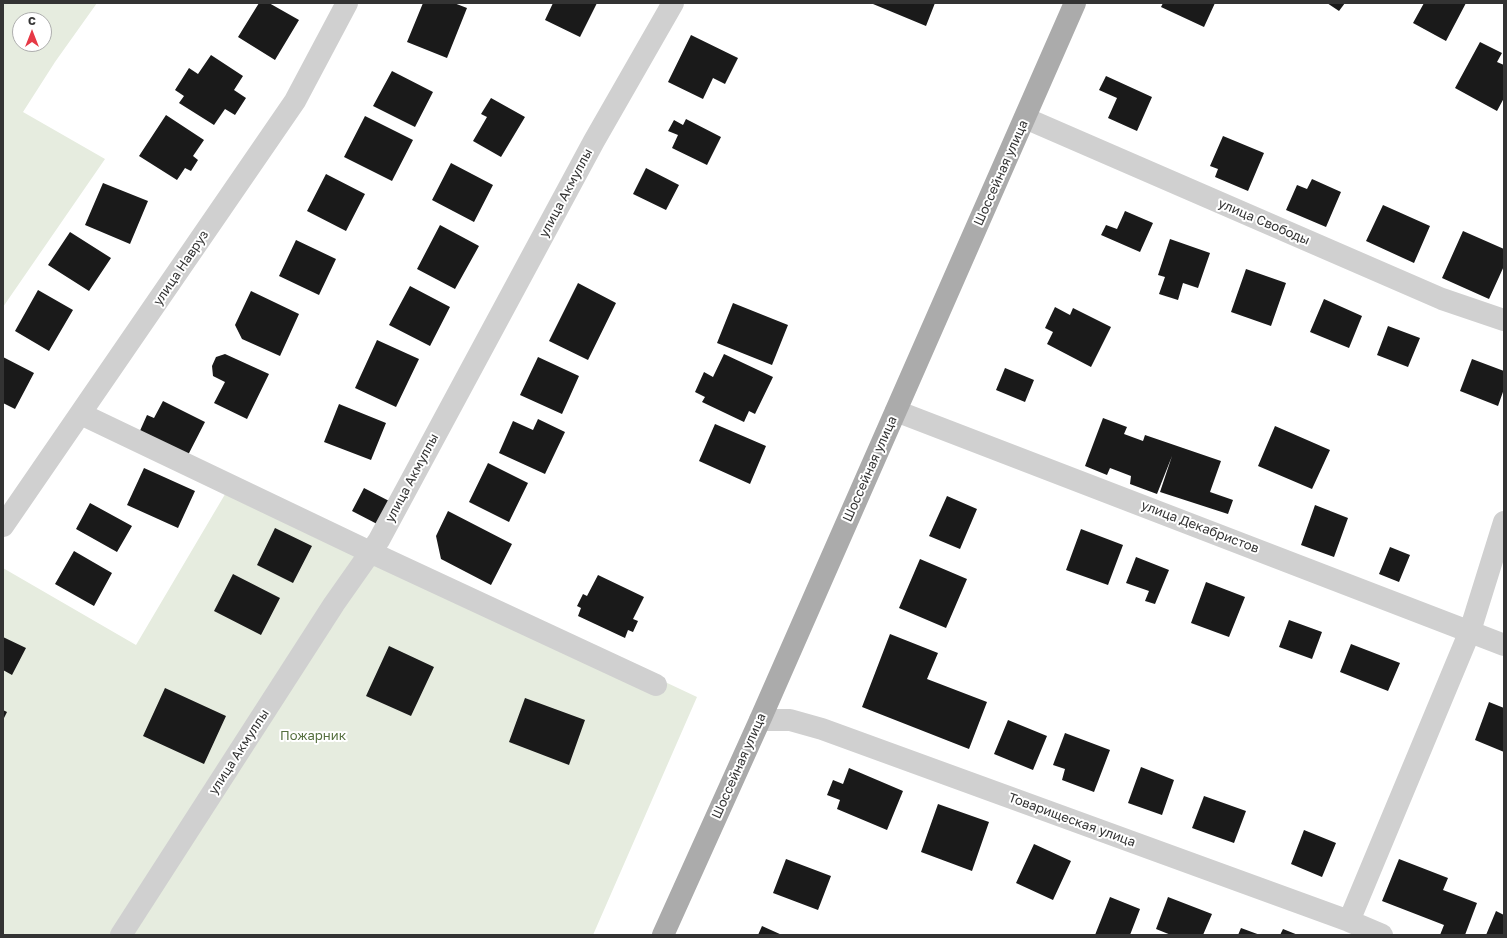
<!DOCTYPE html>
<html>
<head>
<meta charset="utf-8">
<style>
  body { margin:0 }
  #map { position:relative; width:1507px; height:938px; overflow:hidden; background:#fff; font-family:"Golos Text",sans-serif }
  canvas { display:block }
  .frame { position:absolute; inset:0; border:4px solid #333; pointer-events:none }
  .north { position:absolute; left:12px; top:12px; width:40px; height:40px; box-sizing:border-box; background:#fff; border:1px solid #adadad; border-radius:50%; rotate:0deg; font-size:11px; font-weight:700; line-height:16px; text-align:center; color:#333 }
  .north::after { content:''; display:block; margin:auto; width:14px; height:18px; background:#e63946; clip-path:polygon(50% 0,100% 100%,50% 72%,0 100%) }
</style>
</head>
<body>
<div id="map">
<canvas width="1507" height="938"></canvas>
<div class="frame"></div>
<div class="north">С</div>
</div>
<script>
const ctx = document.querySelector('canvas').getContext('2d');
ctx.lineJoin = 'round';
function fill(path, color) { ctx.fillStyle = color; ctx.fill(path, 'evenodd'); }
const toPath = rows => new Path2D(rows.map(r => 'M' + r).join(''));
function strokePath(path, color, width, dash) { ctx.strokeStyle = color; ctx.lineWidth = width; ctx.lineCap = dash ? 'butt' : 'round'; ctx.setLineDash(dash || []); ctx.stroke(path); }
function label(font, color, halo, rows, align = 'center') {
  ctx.font = font + ' "Golos Text",sans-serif'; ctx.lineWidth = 4; ctx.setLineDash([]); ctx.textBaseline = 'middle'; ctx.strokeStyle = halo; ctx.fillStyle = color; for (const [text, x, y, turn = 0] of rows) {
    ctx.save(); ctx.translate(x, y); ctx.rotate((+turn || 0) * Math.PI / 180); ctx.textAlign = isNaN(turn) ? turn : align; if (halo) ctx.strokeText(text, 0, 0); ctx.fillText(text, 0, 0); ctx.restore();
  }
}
const green = toPath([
  [3,3,97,3,55,62,23,112,105,159,3,307],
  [20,20,44,20,44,44,20,44],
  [234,479,697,697,593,935,3,935,3,568,136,645]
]);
const building = toPath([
  [259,3,269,3,299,20,275,60,238,37],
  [423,3,454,3,467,8,447,58,407,42],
  [553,3,597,3,580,37,545,20],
  [873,3,935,3,926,26,873,4],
  [1163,3,1215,3,1204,27,1161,7],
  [1327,3,1345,3,1339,11],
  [1424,3,1466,3,1446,41,1413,23],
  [691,35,738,58,725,84,713,78,703,99,668,82],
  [1480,42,1502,53,1497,62,1504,65,1504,98,1497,111,1455,88],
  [211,55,243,76,234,90,246,98,235,115,225,109,214,125,179,103,184,96,175,90,189,68,198,74],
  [392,71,433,92,415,127,373,106],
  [1106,76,1152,97,1137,131,1108,118,1117,98,1099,90],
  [491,98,525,117,501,157,473,141,487,117,481,114],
  [166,115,204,140,193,156,198,160,191,171,185,168,177,180,139,156],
  [365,116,413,140,392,181,344,157],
  [686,119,721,137,707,165,672,148,678,135,668,131,674,120,683,125],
  [1223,136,1264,153,1248,191,1215,177,1218,169,1210,166],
  [451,163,493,185,474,222,432,200],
  [646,168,679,185,666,210,633,194],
  [326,174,365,194,346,231,307,211],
  [1312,179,1341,192,1326,227,1286,210,1297,185,1307,189],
  [103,183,148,201,130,244,85,225],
  [1383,205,1430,226,1414,263,1366,241],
  [1125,211,1153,223,1140,252,1101,235,1106,225,1117,229],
  [440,225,479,246,455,289,417,269],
  [1463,231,1504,249,1504,266,1489,299,1442,278],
  [70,232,111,258,89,291,48,265],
  [1170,239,1210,253,1198,288,1183,283,1178,300,1159,294,1165,277,1158,275],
  [296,240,336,259,319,295,279,276],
  [1246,269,1286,283,1271,326,1231,312],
  [578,283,616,303,588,360,549,341],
  [410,286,450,307,430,346,389,325],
  [38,290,73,310,49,351,15,331],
  [251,291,299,314,280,356,242,339,235,325],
  [1324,299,1362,316,1349,348,1310,332],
  [733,303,788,325,772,365,717,343],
  [1055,307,1070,315,1073,308,1111,327,1091,367,1047,344,1053,332,1045,328],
  [1388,326,1420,338,1408,367,1377,355],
  [377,340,419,359,396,407,355,388],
  [225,354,269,374,247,419,214,403,225,382,213,376,212,366,216,357],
  [724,354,773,377,755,414,749,411,744,422,702,402,705,397,695,392,704,372,713,377],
  [3,357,34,373,15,409,3,403],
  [538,357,579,376,562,414,520,395],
  [1472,359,1504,371,1504,389,1498,406,1460,391],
  [1005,368,1034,380,1025,402,996,390],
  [163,401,205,422,187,457,139,433,147,415,154,418],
  [339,404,386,423,371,460,324,442],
  [1103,418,1127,427,1124,434,1143,441,1145,435,1221,461,1210,492,1233,500,1228,514,1160,492,1172,456,1157,494,1130,484,1131,476,1110,468,1107,475,1085,466],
  [538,419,565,432,545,474,499,453,513,421,533,430],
  [715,424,766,446,750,484,699,461],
  [1275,426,1330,450,1312,489,1258,466],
  [488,463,528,483,509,522,469,502],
  [144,468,195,491,178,528,127,505],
  [364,488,391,502,379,525,352,511],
  [947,496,977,509,960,549,929,536],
  [90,503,132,526,117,552,76,529],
  [1315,505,1348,518,1334,557,1301,545],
  [448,511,512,544,491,585,441,559,436,536],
  [275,528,312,546,293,583,257,565],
  [1081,529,1123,545,1108,585,1066,570],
  [1390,547,1410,555,1399,582,1379,574],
  [74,551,112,573,94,606,55,584],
  [1136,557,1169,570,1155,604,1145,601,1149,591,1126,583],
  [920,559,967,579,946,628,899,608],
  [233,574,280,598,261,635,214,611],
  [598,575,644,597,633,619,638,621,633,632,628,630,625,638,578,616,581,608,577,606,583,594,587,596],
  [1206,582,1245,597,1229,637,1191,623],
  [1289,620,1322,632,1312,659,1279,647],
  [890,634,938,653,927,679,987,702,969,749,862,707],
  [3,637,26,648,12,675,3,670],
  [1351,644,1400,663,1388,691,1340,672],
  [389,646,434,667,411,716,366,696],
  [165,688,226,716,204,764,143,736],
  [525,698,585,720,569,765,509,742],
  [1489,702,1504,708,1504,752,1475,740],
  [3,710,7,712,3,720],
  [1008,720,1047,736,1033,770,994,754],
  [1065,733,1110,750,1094,792,1062,780,1065,769,1053,765],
  [1141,767,1174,780,1162,815,1128,803],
  [849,768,903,791,887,830,837,809,840,800,827,795,833,780,843,784],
  [1204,796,1246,811,1234,843,1192,828],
  [938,804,989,822,972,871,921,852],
  [1304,830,1336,843,1322,877,1291,864],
  [1034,844,1071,861,1053,900,1016,883],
  [786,859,831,876,818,910,773,893],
  [1399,859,1448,878,1443,890,1477,903,1465,935,1440,935,1444,925,1382,901],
  [1110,897,1140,909,1130,935,1095,935],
  [1168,897,1212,914,1203,935,1171,935,1156,929],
  [1496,911,1504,915,1504,935,1486,935],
  [762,926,782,935,758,935],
  [1241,928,1260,935,1238,935],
  [1283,929,1298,935,1280,935]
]);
const minor = toPath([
  [1025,118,1442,299,1504,320],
  [896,411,1504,645],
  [81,414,370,552,656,685],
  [3,526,295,101,347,3],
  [760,720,790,720,822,729,1349,921,1382,935],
  [1349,921,1470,631,1504,522],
  [121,935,334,604,379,540,594,141,673,3]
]);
const primary = toPath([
  [663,935,760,720,1075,3]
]);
const streetNames = [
  ["Шоссейная улица",1001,173,-66],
  ["улица Акмуллы",566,193,-62],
  ["улица Свободы",1264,222,23],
  ["улица Навруз",181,268,-56],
  ["Шоссейная улица",870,469,-66],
  ["улица Акмуллы",412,478,-62],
  ["улица Декабристов",1200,527,21],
  ["улица Акмуллы",239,752,-57],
  ["Шоссейная улица",739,766,-66],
  ["Товарищеская улица",1072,820,20]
];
const parkNames = [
  ["Пожарник",313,736]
];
fill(green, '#e6ecdf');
fill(building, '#1a1a1a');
strokePath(minor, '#d0d0d0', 22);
strokePath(primary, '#ababab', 22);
label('13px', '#333', '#fff', streetNames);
label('13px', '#56703f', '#fff', parkNames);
</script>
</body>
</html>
